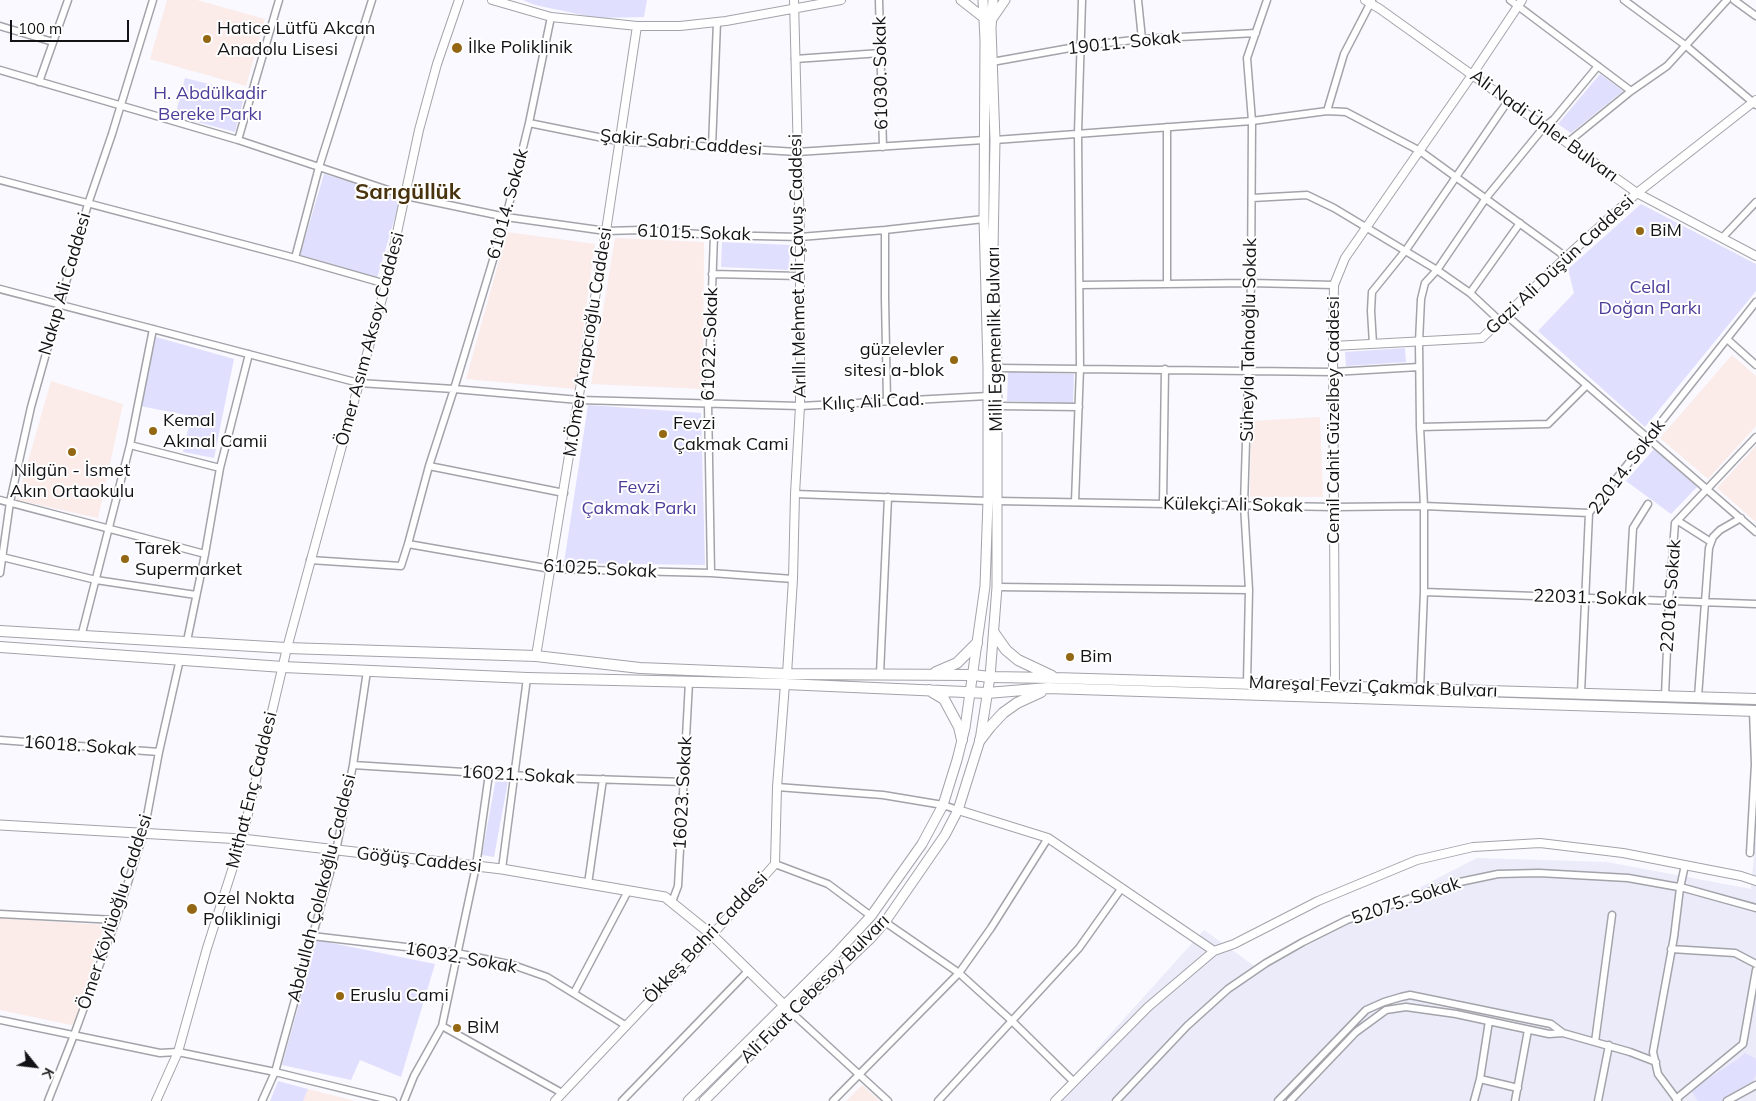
<!DOCTYPE html>
<html>
<head>
<meta charset="utf-8">
<style>
  body { margin:0 }
  #map { position:relative; width:1756px; height:1101px; overflow:hidden; background:#f9f9ff; font-family:Mulish,sans-serif }
  canvas { display:block }
  .north { position:absolute; left:10px; top:1041px; width:50px; height:50px; -webkit-text-stroke:4px #fff; paint-order:stroke; rotate:119deg; font-size:14px; font-weight:700; line-height:20px; text-align:center; color:#131316 }
  .north::after { content:''; display:block; margin:auto; width:18px; height:22px; background:#131316; clip-path:polygon(50% 0,100% 100%,50% 72%,0 100%) }
  .scale { position:absolute; left:10px; top:20px; width:119px; height:22px; box-sizing:border-box; border:2px solid #131316; border-top:0; padding-left:6px; font-size:15px; line-height:18px; white-space:nowrap; color:#131316; -webkit-text-stroke:4px #fff; paint-order:stroke }
</style>
</head>
<body>
<div id="map">
<canvas width="1756" height="1101"></canvas>
<div class="north">K</div>
<div class="scale">100 m</div>
</div>
<script>
const ctx = document.querySelector('canvas').getContext('2d');
ctx.lineJoin = 'round';
function fill(path, color) { ctx.fillStyle = color; ctx.fill(path, 'evenodd'); }
const toPath = rows => new Path2D(rows.map(r => 'M' + r).join(''));
function strokePath(path, color, width, dash) { ctx.strokeStyle = color; ctx.lineWidth = width; ctx.lineCap = dash ? 'butt' : 'round'; ctx.setLineDash(dash || []); ctx.stroke(path); }
function label(font, color, halo, rows, align = 'center') {
  ctx.font = font + ' Mulish,sans-serif'; ctx.lineWidth = 4; ctx.setLineDash([]); ctx.textBaseline = 'middle'; ctx.strokeStyle = halo; ctx.fillStyle = color; for (const [text, x, y, turn = 0] of rows) {
    ctx.save(); ctx.translate(x, y); ctx.rotate((+turn || 0) * Math.PI / 180); ctx.textAlign = isNaN(turn) ? turn : align; if (halo) ctx.strokeText(text, 0, 0); ctx.fillText(text, 0, 0); ctx.restore();
  }
}
const built = toPath([
  [1756,834,1756,1101,1050,1101,1204,930,1260,970,1477,858,1607,862,1751,889]
]);
const education = toPath([
  [167,0,197,0,265,19,246,86,150,59],
  [507,232,595,244,575,389,466,379],
  [615,238,704,242,703,389,591,384],
  [1732,355,1756,376,1756,426,1708,479,1660,438],
  [51,381,123,404,98,518,17,500],
  [1320,417,1323,497,1250,497,1251,421],
  [1756,446,1756,522,1717,488],
  [0,918,104,925,76,1026,0,1010],
  [862,1085,880,1101,846,1101],
  [308,1089,355,1101,303,1101]
]);
const green = toPath([
  [523,0,647,0,644,17,597,18,535,5],
  [1600,74,1623,91,1571,133,1558,124],
  [185,78,245,93,235,132,175,116],
  [324,174,401,197,377,278,300,255],
  [1641,204,1756,264,1756,291,1645,427,1538,331,1574,293,1568,269],
  [722,242,790,245,789,270,721,267],
  [156,337,234,359,214,458,183,452,191,416,140,406],
  [1405,348,1406,362,1346,366,1345,352],
  [1008,372,1074,374,1073,403,1007,401],
  [588,405,701,413,705,565,564,563],
  [1654,449,1697,487,1671,514,1626,481],
  [496,778,508,781,494,857,482,855],
  [317,940,435,964,401,1077,360,1060,351,1080,282,1065],
  [1745,1053,1756,1059,1756,1075,1753,1081,1721,1101,1698,1101,1691,1090,1738,1059],
  [278,1081,308,1089,303,1101,270,1101]
]);
const minor = toPath([
  [879,0,883,147],
  [1138,0,1142,39],
  [1510,0,1631,91],
  [1624,0,1685,45,1756,105],
  [1734,0,1756,16],
  [0,26,53,42],
  [795,59,881,53],
  [992,62,1081,46,1142,39,1256,33],
  [0,70,238,140,406,196,506,217,606,231,641,230,714,235,800,237,885,230,984,219],
  [39,82,68,0],
  [1327,111,1344,54,1372,0],
  [529,123,618,141,797,152,984,140],
  [238,140,279,0],
  [995,140,1252,121,1327,111,1346,112,1420,151,1566,257],
  [1567,143,1631,91,1667,66,1727,0],
  [712,147,717,22],
  [0,180,295,258,386,284],
  [1252,198,1307,195,1334,208,1437,270,1470,293,1500,321],
  [885,230,885,298,887,401],
  [1722,238,1756,202],
  [295,258,319,167,372,0],
  [712,274,800,276],
  [1167,284,1167,127],
  [1080,285,1251,283,1334,285],
  [0,289,359,383,454,389,579,400,800,406,988,396],
  [1470,293,1520,223],
  [1506,315,1756,532],
  [1727,339,1756,365],
  [1373,344,1371,311,1372,292,1406,250,1508,101],
  [997,368,1333,372,1419,367],
  [997,406,1079,407],
  [1420,427,1548,424,1587,385],
  [130,445,220,468],
  [429,466,564,493],
  [795,494,988,501],
  [0,500,205,554],
  [997,501,1334,507,1424,506,1589,513],
  [1075,502,1080,368,1078,133,1082,0],
  [1163,504,1165,369],
  [1678,521,1711,542],
  [408,544,551,569,711,573,793,579],
  [2,557,96,580,196,595],
  [310,560,401,566,408,544,429,466,454,389,506,217,529,123,551,17],
  [0,573,10,502,31,407,88,204,112,134,153,0],
  [711,573,708,403,714,235],
  [997,587,1249,590],
  [1424,592,1756,604],
  [1629,599,1633,528,1648,504],
  [81,637,130,445,153,329],
  [187,641,205,554,220,468,249,354],
  [880,674,888,497],
  [1247,683,1249,590,1244,505,1251,283,1252,121,1247,58,1267,0],
  [1420,689,1424,592,1424,506,1420,427,1419,342,1421,299,1425,283,1437,270,1486,198,1544,127,1554,119,1598,66],
  [1581,693,1589,513,1756,302],
  [1665,696,1669,601,1675,523,1756,437],
  [1698,697,1709,548,1713,537,1720,530,1741,518],
  [0,740,159,752],
  [353,765,559,778,684,782],
  [777,787,883,795,943,805,958,810],
  [1750,853,1755,764,1753,711],
  [775,864,828,884,871,916],
  [502,869,527,678],
  [588,884,603,779],
  [672,902,678,886,689,682],
  [0,914,116,920],
  [885,922,959,973,1012,1021,1073,1081],
  [312,936,457,953,513,965,547,977,625,1025],
  [1671,949,1735,953,1756,964],
  [574,993,628,891],
  [792,1013,888,1101],
  [0,1020,160,1053,178,1052,275,1072,393,1101],
  [442,1026,562,1093],
  [1595,1042,1612,915],
  [1480,1079,1518,1088],
  [1676,1099,1743,1044,1756,970],
  [48,1101,74,1035,116,920,144,832,159,752,180,659],
  [262,1101,275,1072,336,851,353,765,367,671],
  [404,1101,414,1076,442,1026,476,866,489,774],
  [622,1101,749,970],
  [833,1101,959,973,991,928,1048,838],
  [938,1101,1079,948,1121,889],
  [1116,1101,1187,1026,1228,989,1266,963,1303,942,1347,920,1455,883,1498,874,1539,873,1628,878,1684,888,1756,908],
  [1278,1101,1366,1010,1384,1002,1401,997,1410,995,1551,1024,1563,1033],
  [1290,1101,1356,1032,1386,1010,1406,1007,1456,1014,1549,1034,1563,1033,1630,1052,1656,1062],
  [1474,1101,1480,1079,1489,1021],
  [1515,1101,1528,1030],
  [1598,1101,1609,1045],
  [1678,1101,1658,1074,1653,1052,1674,937,1680,888,1685,865],
  [1727,1101,1756,1085]
]);
const tertiary = toPath([
  [492,0,551,17,637,26,680,26,726,21,841,0],
  [1365,0,1380,9,1637,193,1756,256],
  [1333,346,1482,338,1566,257,1637,193,1756,100],
  [536,656,606,231,637,26],
  [787,674,793,579,795,494,800,406,800,237,794,0],
  [1335,686,1333,346,1334,285,1345,258,1472,75,1522,0],
  [958,810,1048,838,1214,951],
  [156,1101,178,1052,207,948,242,839,287,648,386,284,419,130,437,64,459,0],
  [555,1101,712,935,775,864,777,787,785,684],
  [1055,1101,1148,1007,1214,951,1234,944,1318,901,1417,860,1473,847,1540,843,1623,853,1741,876,1756,881]
]);
const secondary = toPath([
  [961,0,984,18],
  [992,19,1005,0],
  [0,825,242,839,502,869,665,897,712,935,788,1009],
  [688,1101,833,957,871,916,922,844,943,805,957,760,965,728,985,586,988,501,988,368,984,219,985,40,983,0],
  [704,1101,792,1013,871,938,885,922,945,835,958,810,980,740,990,677,997,587,997,368,993,251,995,140,991,28,993,0]
]);
const primary = toPath([
  [0,631,287,648,536,656,640,668,787,674,973,675,990,677,1055,678,1756,699],
  [994,633,1006,650,1018,660,1052,676],
  [0,647,283,667,527,678,785,684,987,693,1048,688,1756,711],
  [936,672,957,663,977,643],
  [929,690,944,699,959,727,962,740],
  [980,740,990,727,1003,713,1017,703,1041,692]
]);
const markers = [
  [207,39,5,"#946714"],
  [457,48,6,"#946714"],
  [1640,231,5,"#946714"],
  [954,360,5,"#946714"],
  [153,431,5,"#946714"],
  [663,434,5,"#946714"],
  [72,452,5,"#946714"],
  [125,559,5,"#946714"],
  [1070,657,5,"#946714"],
  [192,909,6,"#946714"],
  [340,996,5,"#946714"],
  [457,1028,5,"#946714"]
];
const poiNames = [
  ["Hatice Lütfü Akcan",217,29],
  ["Anadolu Lisesi",217,50],
  ["İlke Poliklinik",468,48],
  ["BiM",1650,231],
  ["güzelevler",944,350,"right"],
  ["sitesi a-blok",944,371,"right"],
  ["Kemal",163,421],
  ["Akınal Camii",163,442],
  ["Fevzi",673,424],
  ["Çakmak Cami",673,445],
  ["Nilgün - İsmet",72,471,"center"],
  ["Akın Ortaokulu",72,492,"center"],
  ["Tarek",135,549],
  ["Supermarket",135,570],
  ["Bim",1080,657],
  ["Ozel Nokta",203,899],
  ["Poliklinigi",203,920],
  ["Eruslu Cami",350,996],
  ["BİM",467,1028]
];
const streetNames = [
  ["19011. Sokak",1124,43,-6],
  ["61030. Sokak",881,73,-91],
  ["Ali Nadi Ünler Bulvarı",1544,126,36],
  ["Şakir Sabri Caddesi",681,143,5],
  ["61014. Sokak",508,204,-75],
  ["61015. Sokak",694,233,2],
  ["Gazi Ali Düşün Caddesi",1560,265,-43],
  ["Arıllı Mehmet Ali Çavuş Caddesi",798,266,-91],
  ["Nakıp Ali Caddesi",65,284,-74],
  ["Ömer Asım Aksoy Caddesi",370,339,-75],
  ["Milli Egemenlik Bulvarı",995,339,-91],
  ["Süheyla Tahaoğlu Sokak",1249,340,-89],
  ["M.Ömer Arapcıoğlu Caddesi",588,342,-81],
  ["61022. Sokak",710,344,-88],
  ["Kılıç Ali Cad.",873,402,-3],
  ["Cemil Cahit Güzelbey Caddesi",1334,420,-90],
  ["22014. Sokak",1627,467,-53],
  ["Külekçi Ali Sokak",1233,505,1],
  ["61025. Sokak",600,569,3],
  ["22016. Sokak",1671,596,-86],
  ["22031. Sokak",1590,598,2],
  ["Mareşal Fevzi Çakmak Bulvarı",1373,687,2],
  ["16018. Sokak",80,746,4],
  ["16021. Sokak",518,775,3],
  ["Mithat Enç Caddesi",252,790,-76],
  ["16023. Sokak",683,793,-87],
  ["Göğüş Caddesi",419,860,6],
  ["Abdullah Çolakoğlu Caddesi",322,888,-76],
  ["52075. Sokak",1406,901,-19],
  ["Ömer Köylüoğlu Caddesi",115,912,-72],
  ["Ökkeş Bahri Caddesi",706,938,-47],
  ["16032. Sokak",461,958,10],
  ["Ali Fuat Cebesoy Bulvarı",815,989,-45]
];
const parkNames = [
  ["H. Abdülkadir",210,94],
  ["Bereke Parkı",210,115],
  ["Celal",1650,288],
  ["Doğan Parkı",1650,309],
  ["Fevzi",639,488],
  ["Çakmak Parkı",639,509]
];
const districtNames = [
  ["Sarıgüllük",408,192]
];
fill(built, '#ebebfa');
fill(education, '#fbebe9');
fill(green, '#e0dffd');
strokePath(minor, '#a3a3aa', 9);
strokePath(tertiary, '#a3a3aa', 10);
strokePath(secondary, '#a3a3aa', 11);
strokePath(primary, '#a3a3aa', 12);
strokePath(minor, '#fff', 6);
strokePath(tertiary, '#fff', 8);
strokePath(secondary, '#fff', 9);
strokePath(primary, '#fff', 10);
for (const [x, y, r, color] of markers) { const dot = new Path2D(); dot.arc(x, y, r, 0, 2 * Math.PI); ctx.fillStyle = color; ctx.fill(dot); strokePath(dot, '#fff', 2); }
label('18px', '#131316', '#fff', poiNames, 'left');
label('18px', '#131316', '#fff', streetNames);
label('18px', '#4d3c99', '#fff', parkNames);
label('bold 22px', '#49330e', '#fff', districtNames);
</script>
</body>
</html>
